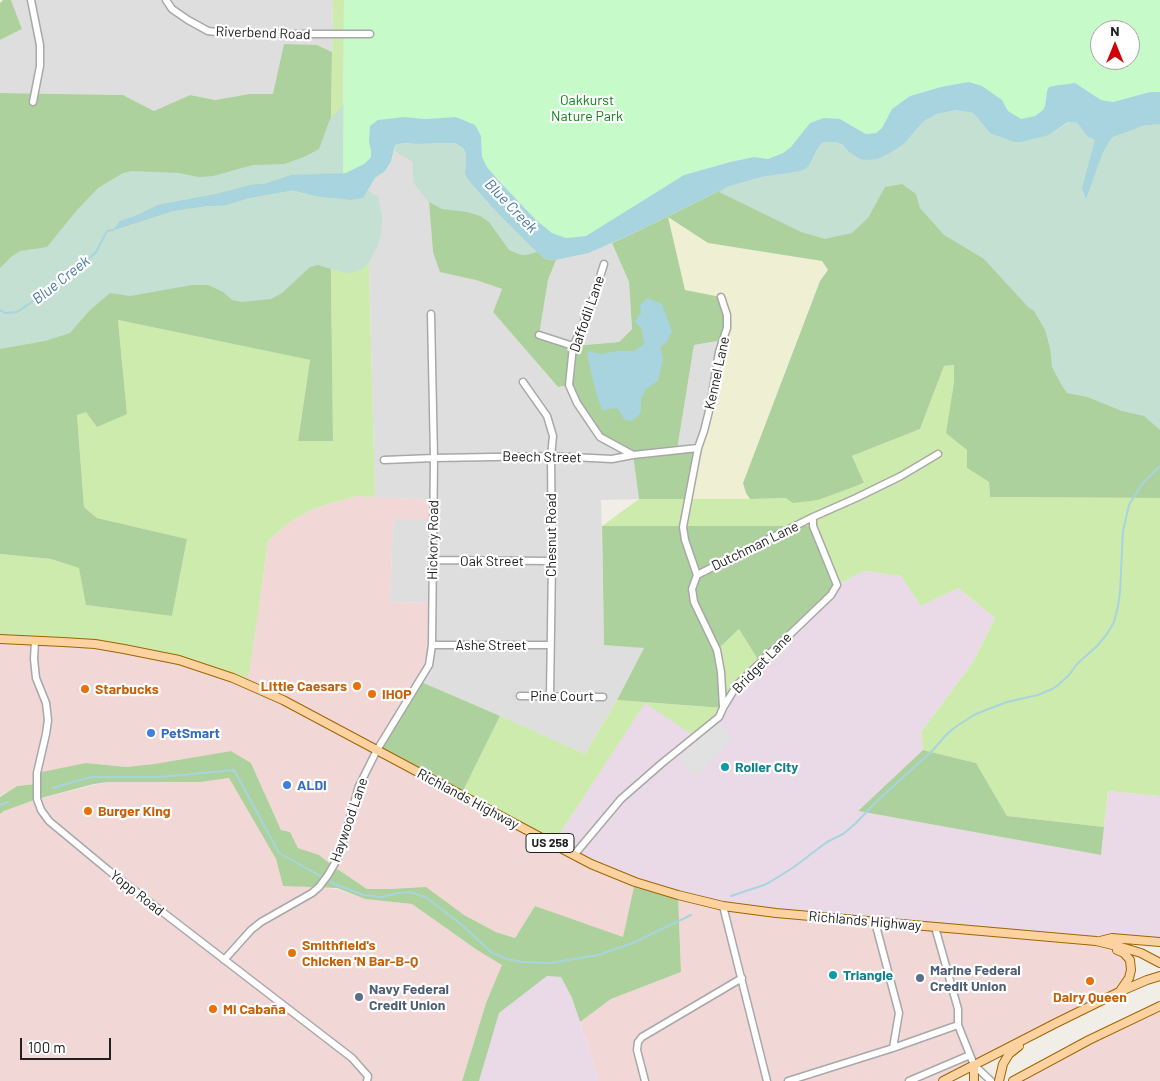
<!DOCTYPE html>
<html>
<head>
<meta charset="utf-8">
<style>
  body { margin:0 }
  #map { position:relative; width:1160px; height:1081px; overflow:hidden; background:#f1eee8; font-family:Barlow,sans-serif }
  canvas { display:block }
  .north { position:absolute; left:1090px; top:20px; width:50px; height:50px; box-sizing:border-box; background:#fff; border:1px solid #a6a6a6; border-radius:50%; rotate:0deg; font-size:14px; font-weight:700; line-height:20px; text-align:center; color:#212121 }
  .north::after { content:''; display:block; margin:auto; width:18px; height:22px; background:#d20007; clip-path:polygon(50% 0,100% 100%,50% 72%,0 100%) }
  .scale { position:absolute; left:20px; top:1038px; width:91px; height:22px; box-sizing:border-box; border:2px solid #212121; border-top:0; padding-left:6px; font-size:15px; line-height:18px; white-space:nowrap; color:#212121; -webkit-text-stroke:4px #fff; paint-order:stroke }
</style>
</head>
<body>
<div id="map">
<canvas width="1160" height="1081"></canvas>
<div class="north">N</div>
<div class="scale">100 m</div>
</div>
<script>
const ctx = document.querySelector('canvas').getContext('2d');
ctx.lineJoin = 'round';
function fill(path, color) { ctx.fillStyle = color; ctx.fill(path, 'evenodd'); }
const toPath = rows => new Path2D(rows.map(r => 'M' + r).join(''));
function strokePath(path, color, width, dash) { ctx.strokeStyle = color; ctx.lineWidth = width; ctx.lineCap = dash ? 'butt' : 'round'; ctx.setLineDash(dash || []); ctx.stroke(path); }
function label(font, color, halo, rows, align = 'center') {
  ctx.font = font + ' Barlow,sans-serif'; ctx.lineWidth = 4.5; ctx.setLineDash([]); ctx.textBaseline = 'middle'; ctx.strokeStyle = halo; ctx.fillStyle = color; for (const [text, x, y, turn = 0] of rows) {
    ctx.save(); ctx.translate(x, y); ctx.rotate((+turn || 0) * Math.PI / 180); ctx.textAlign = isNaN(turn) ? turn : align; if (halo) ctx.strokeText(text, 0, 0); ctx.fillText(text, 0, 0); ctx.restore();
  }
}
const residential = toPath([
  [11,0,333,0,332,52,317,45,273,94,249,94,215,100,190,95,154,111,123,95,0,93,0,40,22,29],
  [394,151,413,162,414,183,429,202,433,252,476,280,502,289,493,312,558,387,569,385,633,455,639,499,601,500,604,644,644,648,617,700,585,754,419,681,432,602,390,603,393,519,433,519,433,500,375,497,367,190,375,178,385,171,391,163],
  [612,243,629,282,632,329,619,342,573,346,539,335,548,280,556,260,589,253],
  [723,340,698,448,677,450,694,345]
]);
const commercial = toPath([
  [357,496,433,500,433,519,393,520,390,603,433,602,429,665,377,751,635,882,623,938,535,906,515,938,496,932,464,915,391,889,367,889,333,866,320,856,298,848,290,832,281,830,251,763,231,751,154,764,126,767,86,763,37,784,17,786,0,796,0,639,259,606,268,541,291,521,315,508],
  [229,778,276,859,283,885,337,889,365,899,412,904,477,950,503,965,486,1003,462,1081,0,1081,0,814,4,811,37,799,94,785,109,782,201,782],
  [678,895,1096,941,1124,953,1131,970,1119,992,943,1081,599,1081,580,1022,611,999,681,972],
  [1160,1006,1160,1081,1013,1081]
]);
const industrial = toPath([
  [864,571,901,576,921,606,958,588,995,618,973,662,921,732,923,750,858,811,1101,855,1108,791,1160,796,1160,942,1096,941,749,910,635,882,553,844,645,702,713,723,737,685,837,585],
  [547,976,561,977,572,998,599,1081,479,1081,498,1013]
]);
const farmland = toPath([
  [667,216,708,243,823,261,828,270,820,281,743,483,746,493,750,499,688,499,719,352,721,297,685,290]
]);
const grass = toPath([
  [333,0,344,0,343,174,330,174],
  [367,190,375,497,357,496,315,508,291,521,268,541,259,606,247,684,233,678,124,649,0,639,0,554,51,559,80,568,87,605,172,616,187,539,97,518,84,507,77,415,86,411,127,414,118,320,310,360,298,440,333,441,330,197,362,198],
  [955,365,954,383,968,450,967,468,989,482,990,497,1160,498,1160,796,1108,791,1104,827,1007,816,976,763,923,750,921,732,973,662,995,618,958,588,921,606,901,576,864,571,837,585,813,526,602,526,639,499,750,499,786,498,864,484,852,456,920,429,944,366],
  [739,629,760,663,737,685,723,708,696,737,645,703,553,844,461,795,500,716,585,754,617,700,723,708,717,650]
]);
const forest = toPath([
  [3,0,11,0,22,29,0,40,0,3],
  [284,44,317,45,332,52,330,174,292,175,316,195,330,197,333,441,298,441,310,360,118,320,127,414,97,427,86,412,77,415,84,507,97,518,187,539,172,616,86,605,79,568,51,559,0,554,0,93,123,95,154,111,190,95,215,100,249,94,273,94],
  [1160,124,1160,498,990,497,989,482,967,468,967,450,946,433,954,383,954,365,944,366,920,429,852,456,864,483,818,500,793,503,786,498,750,499,746,493,743,483,820,281,828,270,822,261,708,243,668,217,685,290,721,297,727,315,723,340,694,345,677,450,698,448,688,499,639,499,633,455,600,437,570,385,558,387,493,312,502,289,476,280,440,272,433,252,429,202,414,183,413,162,394,151,491,206,545,259,556,260,548,280,539,335,573,346,619,342,632,329,629,282,612,243,632,234,727,187,1087,136],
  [602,526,813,526,837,585,760,663,739,629,717,650,723,708,617,700,644,648,604,645],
  [419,681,500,716,461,795,377,750],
  [923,750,976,763,1007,816,1104,827,1101,855,858,811],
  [231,751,251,763,281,830,290,832,298,848,319,855,333,866,367,889,391,889,426,887,464,915,496,932,515,938,535,906,623,937,635,882,678,895,681,972,611,999,580,1022,572,998,561,977,547,976,499,1013,479,1081,462,1081,486,1003,502,965,477,950,412,904,365,899,337,888,283,886,276,859,229,778,201,782,109,782,94,784,37,799,4,811,0,814,0,797,17,786,37,784,37,773,86,763,126,767,154,764]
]);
const wetland = toPath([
  [347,101,364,164,346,173,292,175,265,184,251,185,217,194,158,205,140,214,114,230,172,211,205,206,226,205,248,198,293,190,316,196,351,200,363,198,367,190,378,197,382,217,381,235,377,247,368,264,360,270,352,273,341,272,318,265,310,267,282,293,271,299,242,302,232,300,223,292,208,285,192,285,130,296,110,293,89,311,70,333,45,341,0,349,0,268,11,257,20,251,47,247,77,210,98,188,123,173,132,171,179,173,198,177,213,176,253,165,284,164,304,157,319,149,330,119],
  [958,110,973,113,990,133,1049,135,1069,122,1077,123,1087,136,1112,137,1142,126,1160,124,1160,430,1144,416,1122,411,1087,397,1067,393,1062,386,1052,367,1050,348,1045,330,1034,311,1028,307,984,259,944,235,920,208,916,194,902,184,885,187,868,218,852,233,825,239,801,232,719,192,727,187,762,177,796,172,809,166,818,148,823,142,835,142,843,145,848,151,905,143,923,122,937,114],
  [403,143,417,144,455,143,463,148,466,154,465,174,468,180,491,206,537,252,526,255,521,255,509,250,489,222,480,216,467,212,442,209,429,202,414,183,413,162,394,151,395,145]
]);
const park = toPath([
  [344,0,1160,0,1160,92,1150,92,1113,102,1101,100,1075,83,1047,91,1045,106,1043,110,1035,116,1021,119,1008,111,1002,100,968,82,941,87,910,96,892,109,882,128,876,133,867,134,840,119,791,147,783,153,768,159,754,157,730,162,684,175,586,236,566,238,552,233,535,219,499,181,487,167,482,158,481,136,456,117,425,119,404,117,369,142,371,151,371,156,364,164,343,174],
  [1100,30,1130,30,1130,60,1100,60]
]);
const parking = toPath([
  [717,721,733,738,696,778,679,759]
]);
const water = toPath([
  [968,82,982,86,1002,100,1008,111,1021,119,1035,116,1043,110,1045,106,1047,91,1049,87,1053,86,1075,83,1101,100,1113,102,1150,92,1160,92,1160,124,1142,126,1112,137,1103,152,1086,199,1082,188,1095,140,1087,136,1077,123,1068,122,1049,135,1021,142,1014,142,990,133,973,113,957,110,937,114,923,122,905,143,890,153,877,159,867,160,860,159,848,151,843,145,835,142,823,142,818,148,809,166,805,169,796,172,762,177,727,187,632,234,589,253,556,260,545,259,537,252,491,206,468,180,465,174,466,154,463,148,455,143,417,144,404,143,395,145,391,162,385,171,375,178,363,198,351,200,316,196,293,190,248,198,226,205,205,206,172,211,113,230,120,221,140,214,158,205,217,194,251,185,265,184,292,175,346,173,364,164,371,157,371,151,369,142,370,126,378,120,404,117,425,119,456,117,475,125,481,136,482,157,487,167,499,181,535,219,552,233,566,238,586,236,684,175,730,162,754,157,768,159,783,153,791,147,810,123,824,118,840,119,866,134,876,133,882,128,892,109,910,96,941,87],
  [648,298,662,304,672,331,666,343,660,347,663,358,658,381,646,389,641,399,641,411,638,416,631,421,625,420,617,408,602,410,597,396,588,359,588,351,601,354,618,351,634,351,644,344,642,330,635,321,641,313,640,305]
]);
const stream = toPath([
  [0,310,5,313,17,312,66,279,96,252,107,231,113,230],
  [53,788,91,777,159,777,234,770,279,853,324,878],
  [0,805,8,802],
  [328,880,334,884,364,895,381,897,398,893,410,892,427,898,462,925,492,953,507,959,522,962,550,963,598,955,633,943,691,915],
  [731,896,764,885,770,882,794,867,827,842,843,834,855,824,876,802,933,750,946,735,954,728,974,715,986,710,1007,702,1038,695,1052,689,1057,686,1069,675,1077,664,1097,646,1107,634,1114,622,1118,606,1120,592,1123,531,1129,505,1142,484,1160,466]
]);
const minor = toPath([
  [31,0,40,45,40,66,33,102],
  [166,0,172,9,188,20,208,31,232,34,370,34],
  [604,264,593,299,580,332,573,346,569,385,577,403,600,437,633,455],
  [539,335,573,346],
  [523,382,547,416,553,436,551,456,552,561,550,696],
  [384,460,434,458,551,456,612,459,633,455,698,448],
  [433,560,552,561],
  [697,575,685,540,683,527,698,448,704,431,710,407,719,352,727,328,727,315,721,297],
  [35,641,34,659,36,678,46,703,48,720,46,734,37,773,37,799,41,810,49,821,108,870,352,1058,368,1076,367,1081],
  [432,645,550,645],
  [520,696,603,697],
  [723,707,721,672,717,650,694,602,692,589,697,575,813,517,856,498,901,476,938,454],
  [574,855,621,799,661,764,719,717,723,708,737,685,831,595,837,585,813,526,813,517],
  [723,906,767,1081],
  [875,922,899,1013,893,1048],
  [935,927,958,1009,958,1025,974,1065,991,1081],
  [224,960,251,930,261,922,312,893,319,887,328,875,339,856,359,786,377,750,429,665,432,645,434,458,431,314],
  [645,1081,637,1050,638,1042,642,1037,742,978],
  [788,1081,893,1048,958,1025],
  [909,1081,970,1055]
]);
const major = toPath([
  [0,639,63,642,95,644,124,649,179,660,233,678,283,700,553,844,591,864,635,882,678,895,723,906,776,913,1096,941,1121,947,1141,953,1160,963],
  [1100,941,1112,938,1160,942],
  [1117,950,1124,953,1130,960,1131,970,1129,978,1120,991],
  [943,1081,1056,1023,1119,992,1147,980,1160,976],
  [974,1081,974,1065],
  [999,1081,1003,1064,1009,1054,1019,1046],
  [1013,1081,1089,1040,1160,1006]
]);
const markers = [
  [357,686,5,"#e8710a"],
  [85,689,5,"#e8710a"],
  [372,694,5,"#e8710a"],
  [151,733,5,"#3f7fe0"],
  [725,767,5,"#0f9aa8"],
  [287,785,5,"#3f7fe0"],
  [88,811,5,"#e8710a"],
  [292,953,5,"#e8710a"],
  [833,975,5,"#0f9aa8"],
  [920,978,5,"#5c6f8a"],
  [1090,981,5,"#e8710a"],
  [359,997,5,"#5c6f8a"],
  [213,1009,5,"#e8710a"]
];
const shields = [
  [550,843,48]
];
const shieldNames = [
  ["US 258",550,843]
];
const streetNames = [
  ["Riverbend Road",263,33,2],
  ["Daffodil Lane",587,314,-71],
  ["Kennel Lane",717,373,-78],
  ["Beech Street",542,457,1],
  ["Chesnut Road",551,535,-90],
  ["Hickory Road",433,540,-89],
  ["Dutchman Lane",755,546,-26],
  ["Oak Street",492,561],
  ["Ashe Street",491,645],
  ["Bridget Lane",762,663,-46],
  ["Pine Court",562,696],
  ["Richlands Highway",468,799,28],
  ["Haywood Lane",349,820,-71],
  ["Yopp Road",137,893,38],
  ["Richlands Highway",865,921,5]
];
const parkNames = [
  ["Oakkurst",587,100],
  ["Nature Park",587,116]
];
const foodNames = [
  ["Little Caesars",347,686,"right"],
  ["Starbucks",95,689],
  ["IHOP",382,694],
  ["Burger King",98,811],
  ["Smithfield's",302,945],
  ["Chicken 'N Bar-B-Q",302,961],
  ["Dairy Queen",1090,997,"center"],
  ["Mi Cabaña",223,1009]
];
const shopNames = [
  ["PetSmart",161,733],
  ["ALDI",297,785]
];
const cultureNames = [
  ["Roller City",735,767],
  ["Triangle",843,975]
];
const serviceNames = [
  ["Marine Federal",930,970],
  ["Credit Union",930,986],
  ["Navy Federal",369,989],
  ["Credit Union",369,1005]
];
const waterNames = [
  ["Blue Creek",511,206,46],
  ["Blue Creek",61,280,-38]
];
fill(residential, '#dfdede');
fill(commercial, '#f2d7d7');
fill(industrial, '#eadae8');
fill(farmland, '#eff0d3');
fill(grass, '#ceebae');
fill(forest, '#add19c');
fill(wetland, '#c4e0d2');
fill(park, '#c6fac8');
fill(parking, '#e1e1e1');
fill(water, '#a8d4df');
strokePath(stream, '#a8d4df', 2);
strokePath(minor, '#a8a8a8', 9);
strokePath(major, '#9e6500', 10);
strokePath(minor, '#fff', 6);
strokePath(major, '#fdd2a1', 8);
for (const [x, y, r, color] of markers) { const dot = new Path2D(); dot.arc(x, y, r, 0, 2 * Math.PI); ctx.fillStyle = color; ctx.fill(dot); strokePath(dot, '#fff', 2); }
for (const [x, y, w] of shields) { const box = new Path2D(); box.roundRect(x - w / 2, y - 9.5, w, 19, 4); ctx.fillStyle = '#fff'; ctx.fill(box); strokePath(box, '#212121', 1); }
label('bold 12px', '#212121', null, shieldNames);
label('14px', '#212121', '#fff', streetNames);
label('14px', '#0a8411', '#fff', parkNames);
label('bold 14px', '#c56008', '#fff', foodNames, 'left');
label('bold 14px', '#366cbe', '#fff', shopNames, 'left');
label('bold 14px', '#0d838f', '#fff', cultureNames, 'left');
label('bold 14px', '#4e5e75', '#fff', serviceNames, 'left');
label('italic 15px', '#4577a3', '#fff', waterNames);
</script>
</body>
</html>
